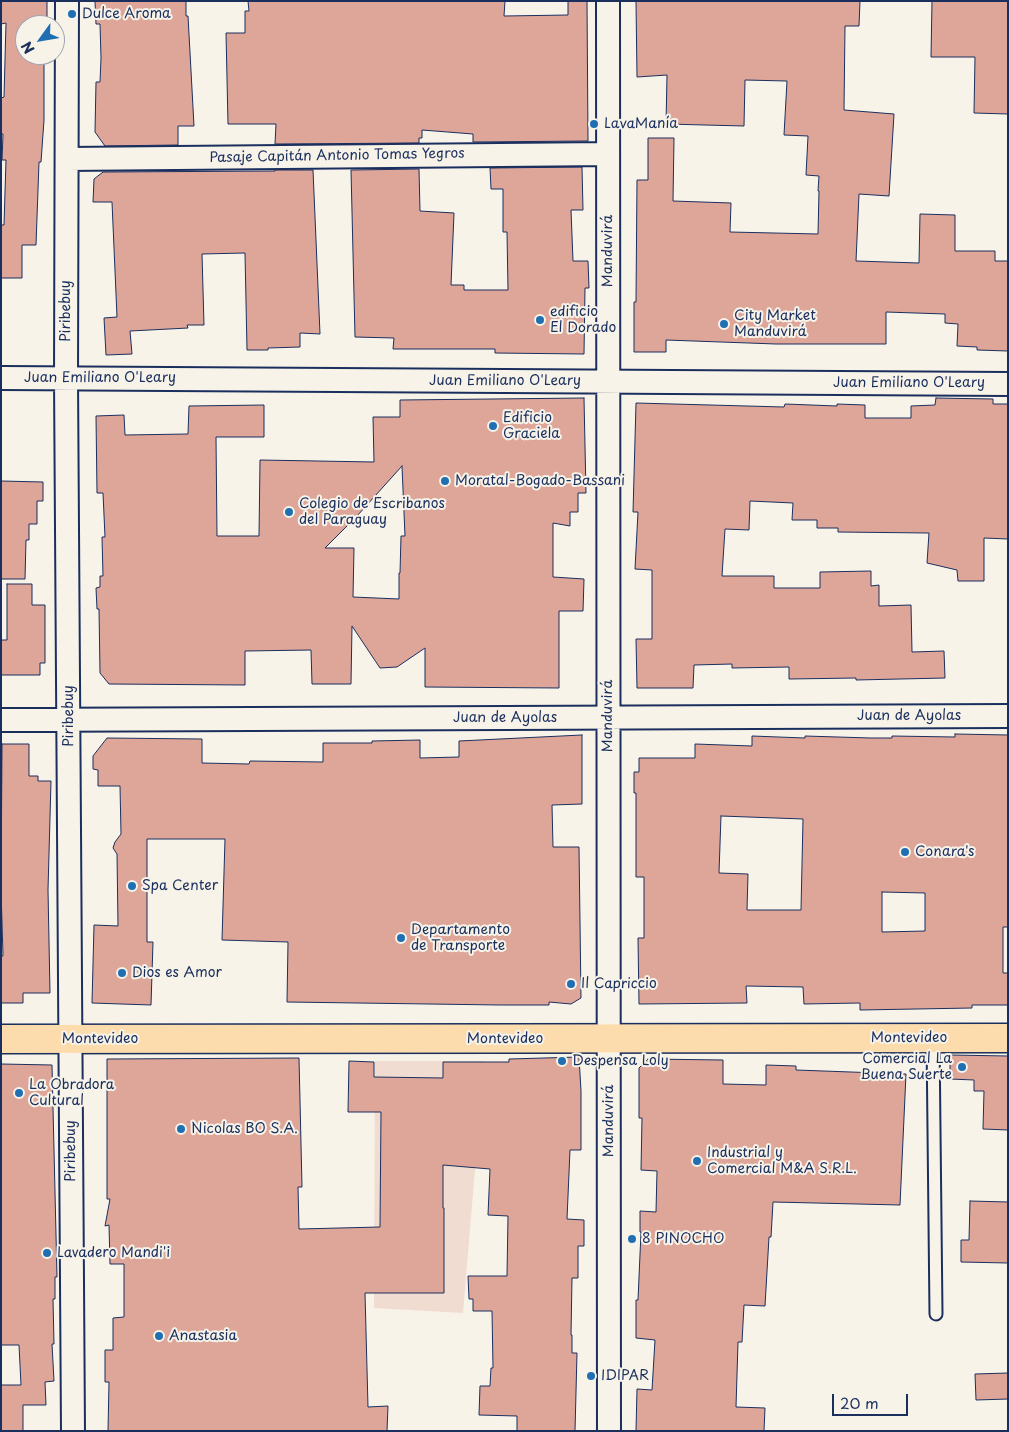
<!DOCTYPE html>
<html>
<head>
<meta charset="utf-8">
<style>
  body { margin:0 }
  #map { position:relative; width:1009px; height:1432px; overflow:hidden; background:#f7f3e8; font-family:"Playpen Sans",sans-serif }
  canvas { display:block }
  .frame { position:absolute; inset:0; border:2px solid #1b2f5e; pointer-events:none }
  .north { position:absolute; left:15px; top:15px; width:50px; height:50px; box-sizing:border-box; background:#f7f3e8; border:1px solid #9fa5b1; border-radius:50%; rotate:238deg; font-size:14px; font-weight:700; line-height:20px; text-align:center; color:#1b2f5e }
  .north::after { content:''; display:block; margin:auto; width:18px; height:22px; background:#1f6fb2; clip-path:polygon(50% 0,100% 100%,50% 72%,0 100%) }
  .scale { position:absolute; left:832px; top:1394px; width:76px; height:22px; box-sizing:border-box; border:2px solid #1b2f5e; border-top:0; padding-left:6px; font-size:15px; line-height:18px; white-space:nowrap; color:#1b2f5e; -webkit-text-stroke:4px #f7f3e8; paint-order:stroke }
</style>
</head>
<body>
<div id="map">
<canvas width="1009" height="1432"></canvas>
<div class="frame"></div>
<div class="north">N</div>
<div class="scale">20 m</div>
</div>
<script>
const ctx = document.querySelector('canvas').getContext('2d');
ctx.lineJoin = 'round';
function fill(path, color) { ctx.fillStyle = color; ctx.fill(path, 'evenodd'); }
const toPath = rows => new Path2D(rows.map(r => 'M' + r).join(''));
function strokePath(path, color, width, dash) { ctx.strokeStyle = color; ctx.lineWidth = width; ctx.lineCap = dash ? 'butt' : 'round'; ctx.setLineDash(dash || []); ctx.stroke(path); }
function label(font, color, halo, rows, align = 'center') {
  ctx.font = font + ' "Playpen Sans",sans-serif'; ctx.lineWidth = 4; ctx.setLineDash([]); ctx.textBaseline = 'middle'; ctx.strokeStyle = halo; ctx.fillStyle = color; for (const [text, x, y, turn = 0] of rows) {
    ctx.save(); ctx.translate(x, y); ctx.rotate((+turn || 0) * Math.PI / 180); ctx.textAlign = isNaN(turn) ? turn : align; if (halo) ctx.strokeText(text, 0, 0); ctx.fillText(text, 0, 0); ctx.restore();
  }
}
const built = toPath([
  [375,1061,484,1061,463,1313,374,1308]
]);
const building = toPath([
  [1,1,47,1,47,25,25,25,25,55,44,55,44,120,41,162,39,162,36,245,22,245,22,278,1,278,1,225,4,225,6,160,2,160,3,134,1,134,1,98,4,97,6,23,1,24,1,1],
  [95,1,186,1,186,16,188,16,194,126,178,126,178,145,105,146,95,132,96,82,100,82,101,58,100,24,96,24,95,1],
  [248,1,505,1,504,16,568,15,568,1,587,1,588,141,473,142,473,134,422,130,422,138,419,138,419,143,275,144,276,124,228,124,226,33,245,33,245,11,249,11,248,1],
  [636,1,860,1,859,26,845,26,844,110,894,114,889,196,859,194,856,261,919,263,920,214,955,215,955,251,995,251,995,261,1008,261,1008,351,977,350,977,347,957,346,958,324,945,323,945,314,886,312,886,344,776,344,666,340,666,352,634,352,634,302,636,302,637,180,648,180,648,138,674,138,673,201,731,203,730,232,818,234,819,191,818,191,819,176,806,175,808,136,784,135,787,81,745,80,744,126,666,124,667,75,637,77,636,1],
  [932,1,1008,1,1008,114,974,113,975,57,931,57,932,1],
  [582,167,583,210,571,210,573,261,588,261,589,288,585,288,584,354,495,353,495,349,393,349,394,338,355,337,351,170,419,169,420,211,454,213,451,285,464,285,464,290,508,290,507,232,503,232,503,189,491,189,490,168,582,167],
  [275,170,313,170,320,334,300,333,300,347,268,348,268,350,247,350,245,253,202,254,204,325,187,325,188,328,130,331,132,354,106,355,104,318,117,317,112,202,93,202,94,179,103,172,275,171,275,170],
  [584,398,586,493,578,493,578,512,570,512,570,526,553,523,553,577,584,579,583,611,559,611,559,688,425,687,425,648,397,667,380,668,352,626,351,684,312,684,311,650,245,651,245,685,109,684,100,673,99,609,97,609,96,588,100,587,100,576,103,576,102,537,105,537,103,493,97,493,96,416,124,415,125,435,188,434,189,406,264,405,264,437,216,437,217,536,259,536,260,460,374,462,373,417,400,417,400,400,584,398],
  [402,466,405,536,401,536,400,573,399,573,399,599,353,597,354,548,325,548,357,516,402,466],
  [936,398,993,399,993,404,1008,404,1008,539,984,538,984,581,958,581,957,570,927,563,929,533,838,532,838,528,817,528,817,520,792,520,793,503,750,501,749,530,725,529,722,576,774,576,774,588,820,588,820,572,871,571,871,586,879,585,879,606,911,605,912,652,944,651,945,678,856,680,856,678,789,679,789,667,732,668,732,664,694,665,693,688,637,688,636,639,652,639,652,570,635,569,638,512,633,512,636,403,784,407,785,404,837,406,837,404,865,405,865,418,911,418,911,406,935,405,936,398],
  [1,481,43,482,43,501,37,501,37,524,29,524,29,540,26,540,25,579,1,579,1,481],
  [7,584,32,584,32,605,45,605,45,663,40,663,40,675,1,675,1,640,7,640,7,584],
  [955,734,1008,735,1008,927,1003,927,1003,973,1008,973,1008,1005,972,1005,972,1008,860,1010,860,1003,804,1004,803,987,746,986,747,1003,639,1004,638,938,644,938,644,877,636,877,636,793,634,793,634,772,639,772,639,758,695,758,695,744,752,746,752,736,805,738,805,736,871,738,892,738,892,736,955,737,955,734],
  [721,816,803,819,801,910,747,910,748,874,719,873,721,816],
  [882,892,925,893,925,931,882,932,882,892],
  [582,735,582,804,552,805,553,847,579,847,581,998,571,1004,549,1002,549,1005,500,1005,287,1002,288,942,222,940,225,839,147,839,147,942,153,942,151,1005,92,1003,94,925,118,926,117,854,113,848,115,842,121,834,120,786,98,786,98,770,93,769,93,756,107,738,202,739,202,763,249,764,250,761,323,762,323,743,372,743,372,741,420,740,420,758,459,757,459,741,582,735],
  [2,744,29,744,29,776,38,776,38,781,51,781,48,890,50,993,23,993,23,1003,1,1003,1,956,3,956,1,890,2,744],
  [950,1055,1008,1056,1008,1130,983,1129,984,1091,974,1091,974,1080,950,1079,950,1055],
  [579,1057,581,1091,581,1150,570,1150,567,1219,584,1220,584,1246,578,1246,578,1278,572,1278,571,1335,572,1335,572,1353,577,1353,575,1431,517,1431,517,1416,479,1415,480,1386,490,1386,491,1368,493,1368,492,1311,473,1311,473,1299,469,1299,468,1276,507,1276,508,1216,488,1215,490,1169,443,1165,443,1208,444,1208,444,1293,365,1293,368,1407,388,1406,387,1431,108,1431,109,1382,105,1382,105,1350,113,1350,113,1318,124,1317,124,1264,110,1264,109,1225,105,1226,110,1199,107,1199,107,1059,299,1058,302,1187,298,1187,299,1229,380,1227,381,1112,348,1112,349,1061,374,1062,374,1077,443,1078,443,1062,509,1062,509,1059,579,1057],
  [648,1059,723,1060,723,1084,766,1085,766,1065,796,1066,796,1070,906,1074,900,1205,773,1202,771,1237,769,1237,765,1306,744,1305,742,1342,738,1342,736,1407,765,1408,764,1431,636,1431,637,1389,652,1390,655,1340,636,1338,636,1300,638,1300,641,1232,640,1232,640,1211,656,1212,657,1171,641,1170,642,1118,639,1118,639,1068,648,1059],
  [1,1064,52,1065,57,1277,55,1277,55,1299,53,1299,54,1344,52,1344,54,1381,45,1382,46,1405,23,1405,23,1431,1,1431,1,1385,21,1385,19,1345,1,1345,1,1064],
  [970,1201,1008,1202,1008,1263,961,1262,961,1240,969,1240,970,1201],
  [1008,1373,1008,1399,976,1400,975,1374,1008,1373]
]);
const service = toPath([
  [933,1038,936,1314]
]);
const minor = toPath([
  [67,1,66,378,73,1431],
  [608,1,609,1431],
  [67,159,608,154],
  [1,378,1008,384],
  [1,720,1008,716]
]);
const primary = toPath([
  [1,1039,1008,1038]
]);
const markers = [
  [72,14,5,"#1f6fb2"],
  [594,124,5,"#1f6fb2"],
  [540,320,5,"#1f6fb2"],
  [724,324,5,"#1f6fb2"],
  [493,426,5,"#1f6fb2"],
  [445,481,5,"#1f6fb2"],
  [289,512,5,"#1f6fb2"],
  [905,852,5,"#1f6fb2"],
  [132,886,5,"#1f6fb2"],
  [401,938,5,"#1f6fb2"],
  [122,973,5,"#1f6fb2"],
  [571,984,5,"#1f6fb2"],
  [562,1061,5,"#1f6fb2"],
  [962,1067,5,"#1f6fb2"],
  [19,1093,5,"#1f6fb2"],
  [181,1129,5,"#1f6fb2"],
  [697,1161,5,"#1f6fb2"],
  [632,1239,5,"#1f6fb2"],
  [47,1253,5,"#1f6fb2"],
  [159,1336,5,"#1f6fb2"],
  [591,1376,5,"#1f6fb2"]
];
const poiNames = [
  ["Dulce Aroma",82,14],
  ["LavaManía",604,124],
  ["edificio",550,312],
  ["El Dorado",550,328],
  ["City Market",734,316],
  ["Manduvirá",734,332],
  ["Edificio",503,418],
  ["Graciela",503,434],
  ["Moratal-Bogado-Bassani",455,481],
  ["Colegio de Escribanos",299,504],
  ["del Paraguay",299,520],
  ["Conara's",915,852],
  ["Spa Center",142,886],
  ["Departamento",411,930],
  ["de Transporte",411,946],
  ["Dios es Amor",132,973],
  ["Il Capriccio",581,984],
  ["Comercial La",952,1059,"right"],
  ["Buena Suerte",952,1075,"right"],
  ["Despensa Loly",572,1061],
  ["La Obradora",29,1085],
  ["Cultural",29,1101],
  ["Nicolas BO S.A.",191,1129],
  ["Industrial y",707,1153],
  ["Comercial M&A S.R.L.",707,1169],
  ["8 PINOCHO",642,1239],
  ["Lavadero Mandi'i",57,1253],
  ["Anastasia",169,1336],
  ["IDIPAR",601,1376]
];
const streetNames = [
  ["Pasaje Capitán Antonio Tomas Yegros",337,156,-1],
  ["Manduvirá",608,251,-90],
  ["Piribebuy",66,311,-90],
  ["Juan Emiliano O'Leary",100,378],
  ["Juan Emiliano O'Leary",505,381],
  ["Juan Emiliano O'Leary",909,383],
  ["Piribebuy",69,716,-90],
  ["Manduvirá",608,716,-90],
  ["Juan de Ayolas",909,716],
  ["Juan de Ayolas",505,718],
  ["Montevideo",909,1038],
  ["Montevideo",100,1039],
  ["Montevideo",505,1039],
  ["Manduvirá",609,1121,-90],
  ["Piribebuy",71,1151,-90]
];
fill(built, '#f0dcd0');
fill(building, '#dea599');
strokePath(building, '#1b2f5e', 1);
strokePath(service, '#1b2f5e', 15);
strokePath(minor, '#1b2f5e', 26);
strokePath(primary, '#1b2f5e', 31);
strokePath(service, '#f7f3e8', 11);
strokePath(minor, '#f7f3e8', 22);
strokePath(primary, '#fcdcac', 28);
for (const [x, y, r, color] of markers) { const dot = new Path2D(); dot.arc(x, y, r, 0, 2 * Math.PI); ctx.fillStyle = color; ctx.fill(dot); strokePath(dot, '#f7f3e8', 2); }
label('14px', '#1b2f5e', '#f7f3e8', poiNames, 'left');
label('14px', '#1b2f5e', '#f7f3e8', streetNames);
</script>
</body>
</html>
